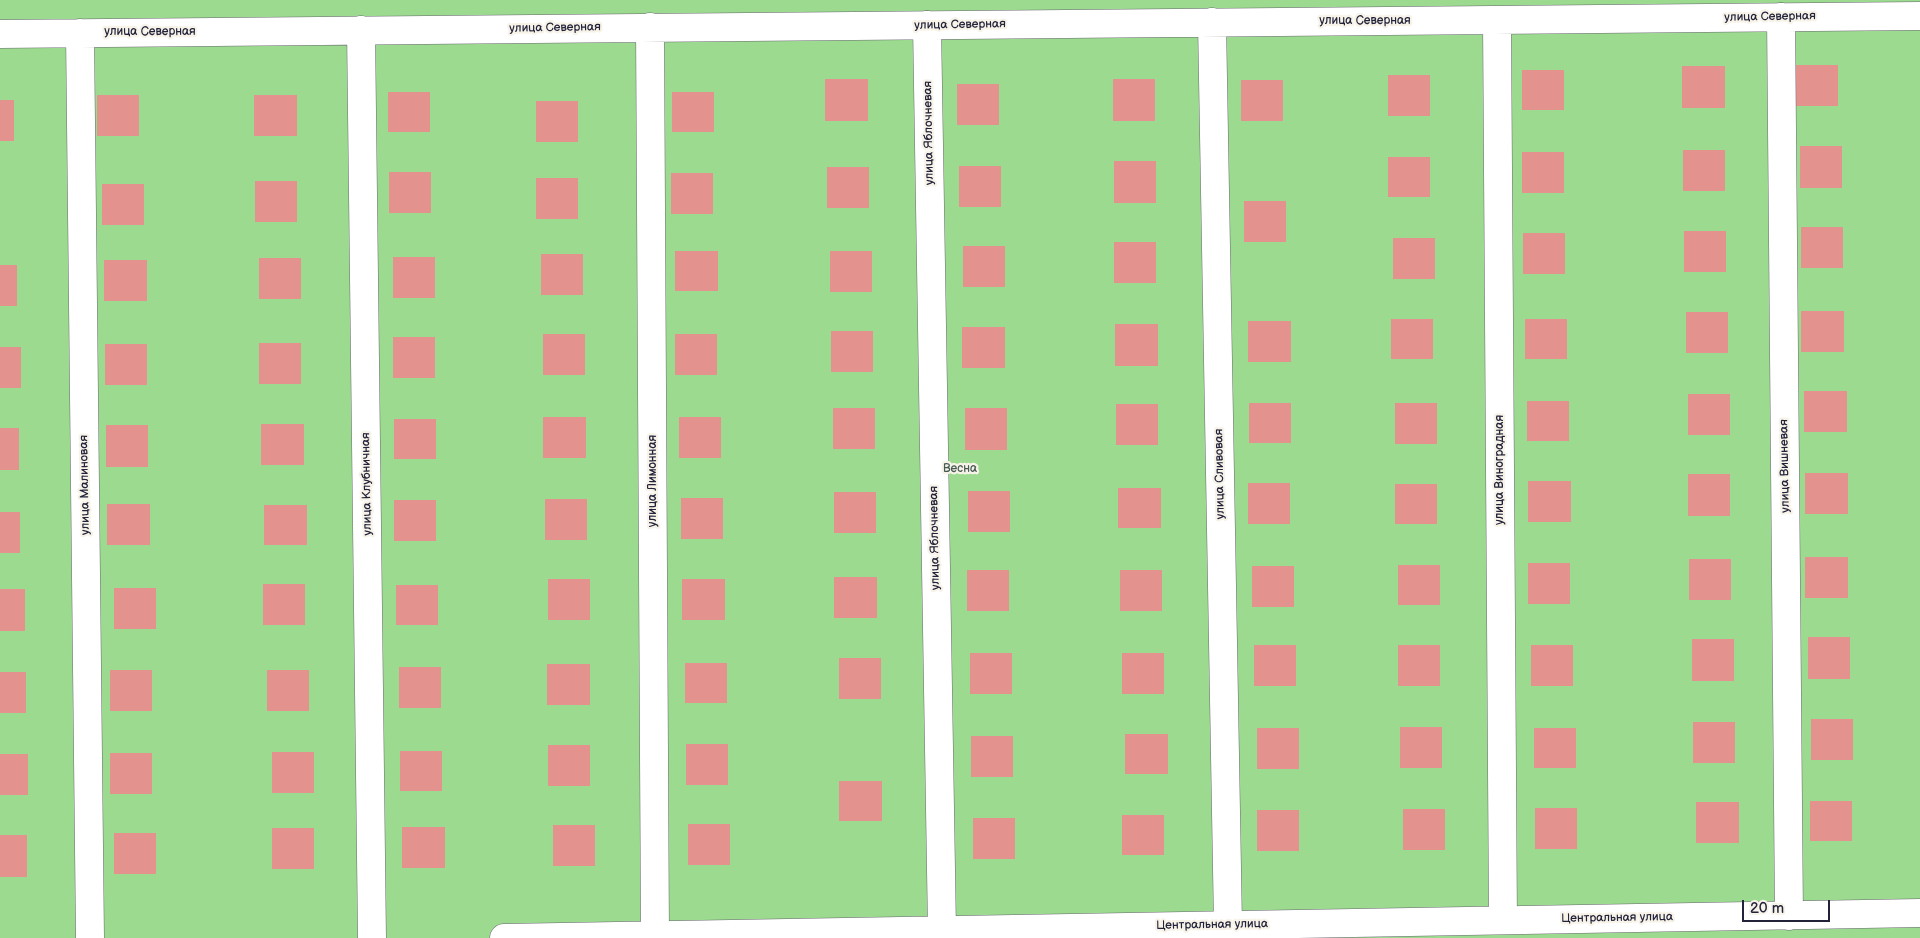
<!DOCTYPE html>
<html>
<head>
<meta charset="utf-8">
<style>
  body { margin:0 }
  #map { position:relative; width:1920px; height:938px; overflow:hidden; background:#f0ebd5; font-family:"Balsamiq Sans",sans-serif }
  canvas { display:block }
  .scale { position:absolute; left:1742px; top:900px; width:88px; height:22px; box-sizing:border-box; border:2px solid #22223b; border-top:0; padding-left:6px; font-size:15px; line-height:18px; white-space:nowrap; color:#22223b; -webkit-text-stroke:4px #f7f3e8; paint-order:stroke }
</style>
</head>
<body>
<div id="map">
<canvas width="1920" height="938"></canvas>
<div class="scale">20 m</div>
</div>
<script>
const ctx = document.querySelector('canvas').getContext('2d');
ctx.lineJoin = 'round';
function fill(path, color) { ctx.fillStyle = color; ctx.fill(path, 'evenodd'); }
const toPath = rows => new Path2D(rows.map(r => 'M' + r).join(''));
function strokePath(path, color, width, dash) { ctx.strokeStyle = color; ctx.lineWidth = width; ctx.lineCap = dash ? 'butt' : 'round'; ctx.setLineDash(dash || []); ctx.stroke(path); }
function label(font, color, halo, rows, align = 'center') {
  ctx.font = font + ' "Balsamiq Sans",sans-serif'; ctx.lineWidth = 4.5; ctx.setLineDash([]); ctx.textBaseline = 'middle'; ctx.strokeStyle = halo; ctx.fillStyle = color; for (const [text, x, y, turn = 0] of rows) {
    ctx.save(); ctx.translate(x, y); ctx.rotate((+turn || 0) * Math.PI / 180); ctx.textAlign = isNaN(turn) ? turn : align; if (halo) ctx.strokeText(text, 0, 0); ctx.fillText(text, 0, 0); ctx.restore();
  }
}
const green = toPath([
  [0,0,1920,0,1920,938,0,938]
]);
const building = toPath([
  [1796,65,1838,65,1838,106,1796,106],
  [1682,66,1725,66,1725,108,1682,108],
  [1522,70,1564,70,1564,110,1522,110],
  [1388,75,1430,75,1430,116,1388,116],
  [825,79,868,79,868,121,825,121],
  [1113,79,1155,79,1155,121,1113,121],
  [1241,80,1283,80,1283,121,1241,121],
  [957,84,999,84,999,125,957,125],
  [388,92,430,92,430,132,388,132],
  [672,92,714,92,714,132,672,132],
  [97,95,139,95,139,136,97,136],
  [254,95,297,95,297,136,254,136],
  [0,100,14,100,14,141,0,141],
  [536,101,578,101,578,142,536,142],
  [1800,146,1842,146,1842,188,1800,188],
  [1683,150,1725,150,1725,191,1683,191],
  [1522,152,1564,152,1564,193,1522,193],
  [1388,157,1430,157,1430,197,1388,197],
  [1114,161,1156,161,1156,203,1114,203],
  [959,166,1001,166,1001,207,959,207],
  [827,167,869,167,869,208,827,208],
  [389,172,431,172,431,213,389,213],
  [671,173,713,173,713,214,671,214],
  [536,178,578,178,578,219,536,219],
  [255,181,297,181,297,222,255,222],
  [102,184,144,184,144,225,102,225],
  [1244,201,1286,201,1286,242,1244,242],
  [1801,227,1843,227,1843,268,1801,268],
  [1684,231,1726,231,1726,272,1684,272],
  [1523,233,1565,233,1565,274,1523,274],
  [1393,238,1435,238,1435,279,1393,279],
  [1114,242,1156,242,1156,283,1114,283],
  [963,246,1005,246,1005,287,963,287],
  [675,251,718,251,718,291,675,291],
  [830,251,872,251,872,292,830,292],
  [541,254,583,254,583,295,541,295],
  [393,257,435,257,435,298,393,298],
  [259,258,301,258,301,299,259,299],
  [104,260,147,260,147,301,104,301],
  [0,265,17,265,17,306,0,306],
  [1801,311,1844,311,1844,352,1801,352],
  [1686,312,1728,312,1728,353,1686,353],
  [1391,319,1433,319,1433,359,1391,359],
  [1525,319,1567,319,1567,359,1525,359],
  [1248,321,1291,321,1291,362,1248,362],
  [1115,324,1158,324,1158,366,1115,366],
  [962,327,1005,327,1005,368,962,368],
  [831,331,873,331,873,372,831,372],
  [543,334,585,334,585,375,543,375],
  [675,334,717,334,717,375,675,375],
  [393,337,435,337,435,378,393,378],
  [259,343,301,343,301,384,259,384],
  [105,344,147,344,147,385,105,385],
  [0,347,21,347,21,388,0,388],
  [1804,391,1847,391,1847,432,1804,432],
  [1688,394,1730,394,1730,435,1688,435],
  [1527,401,1569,401,1569,441,1527,441],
  [1249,403,1291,403,1291,443,1249,443],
  [1395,403,1437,403,1437,444,1395,444],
  [1116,404,1158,404,1158,445,1116,445],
  [833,408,875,408,875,449,833,449],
  [965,408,1007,408,1007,450,965,450],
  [543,417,586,417,586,458,543,458],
  [679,417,721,417,721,458,679,458],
  [394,419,436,419,436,459,394,459],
  [261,424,304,424,304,465,261,465],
  [106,425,148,425,148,467,106,467],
  [0,428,19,428,19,470,0,470],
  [1805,473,1848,473,1848,514,1805,514],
  [1688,474,1730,474,1730,516,1688,516],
  [1528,481,1571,481,1571,522,1528,522],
  [1248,483,1290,483,1290,524,1248,524],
  [1395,484,1437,484,1437,524,1395,524],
  [1118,488,1161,488,1161,528,1118,528],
  [968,491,1010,491,1010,532,968,532],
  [834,492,876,492,876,533,834,533],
  [681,498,723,498,723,539,681,539],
  [545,499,587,499,587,540,545,540],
  [394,500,436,500,436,541,394,541],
  [107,504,150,504,150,545,107,545],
  [264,505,307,505,307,545,264,545],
  [0,512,20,512,20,553,0,553],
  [1805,557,1848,557,1848,598,1805,598],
  [1689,559,1731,559,1731,600,1689,600],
  [1528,563,1570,563,1570,604,1528,604],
  [1398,565,1440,565,1440,605,1398,605],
  [1252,566,1294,566,1294,607,1252,607],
  [967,570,1009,570,1009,611,967,611],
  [1120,570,1162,570,1162,611,1120,611],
  [834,577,877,577,877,618,834,618],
  [548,579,590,579,590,620,548,620],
  [682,579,725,579,725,620,682,620],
  [263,584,305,584,305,625,263,625],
  [396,585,438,585,438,625,396,625],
  [114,588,156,588,156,629,114,629],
  [0,589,25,589,25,631,0,631],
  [1808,637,1850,637,1850,679,1808,679],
  [1692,639,1734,639,1734,681,1692,681],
  [1254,645,1296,645,1296,686,1254,686],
  [1398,645,1440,645,1440,686,1398,686],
  [1531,645,1573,645,1573,686,1531,686],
  [970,653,1012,653,1012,694,970,694],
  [1122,653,1164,653,1164,694,1122,694],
  [839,658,881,658,881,699,839,699],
  [685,663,727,663,727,703,685,703],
  [547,664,590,664,590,705,547,705],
  [399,667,441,667,441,708,399,708],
  [110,670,152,670,152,711,110,711],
  [267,670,309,670,309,711,267,711],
  [0,672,26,672,26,713,0,713],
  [1811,719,1853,719,1853,760,1811,760],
  [1693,722,1735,722,1735,763,1693,763],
  [1400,727,1442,727,1442,768,1400,768],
  [1257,728,1299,728,1299,769,1257,769],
  [1534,728,1576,728,1576,768,1534,768],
  [1125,734,1168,734,1168,774,1125,774],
  [971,736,1013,736,1013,777,971,777],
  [686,744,728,744,728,785,686,785],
  [548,745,590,745,590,786,548,786],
  [400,751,442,751,442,791,400,791],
  [272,752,314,752,314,793,272,793],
  [110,753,152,753,152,794,110,794],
  [0,754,28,754,28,795,0,795],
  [839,781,882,781,882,821,839,821],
  [1810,801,1852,801,1852,841,1810,841],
  [1696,802,1739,802,1739,843,1696,843],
  [1535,808,1577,808,1577,849,1535,849],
  [1403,809,1445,809,1445,850,1403,850],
  [1257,810,1299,810,1299,851,1257,851],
  [1122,815,1164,815,1164,855,1122,855],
  [973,818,1015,818,1015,859,973,859],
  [688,824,730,824,730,865,688,865],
  [553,825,595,825,595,866,553,866],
  [402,827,445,827,445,868,402,868],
  [272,828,314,828,314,869,272,869],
  [114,833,156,833,156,874,114,874],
  [0,835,27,835,27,877,0,877]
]);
const minor = toPath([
  [1781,17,1789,916],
  [1497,20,1503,920],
  [1212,22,1228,925],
  [927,25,942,930],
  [650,27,655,935],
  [361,30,372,938],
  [80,33,90,938],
  [0,34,1920,16],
  [504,938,1920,913]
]);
const streetNames = [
  ["улица Северная",1770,17,-1],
  ["улица Северная",1365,21],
  ["улица Северная",960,25,-1],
  ["улица Северная",555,28,-1],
  ["улица Северная",150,32],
  ["улица Яблочневая",929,133,-91],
  ["улица Вишневая",1785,466,-91],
  ["улица Виноградная",1500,470,-90],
  ["улица Сливовая",1220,474,-91],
  ["улица Лимонная",653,481,-90],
  ["улица Клубничная",367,484,-91],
  ["улица Малиновая",85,485,-91],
  ["улица Яблочневая",935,538,-91],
  ["Центральная улица",1617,918,-1],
  ["Центральная улица",1212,925,-1]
];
const parkNames = [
  ["Весна",960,469]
];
fill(green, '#9bda8f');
fill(building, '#e3928e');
strokePath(minor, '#6a6871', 29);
strokePath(minor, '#fff', 28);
label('12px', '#22223b', '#f7f3e8', streetNames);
label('12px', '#465954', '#f7f3e8', parkNames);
</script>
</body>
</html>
